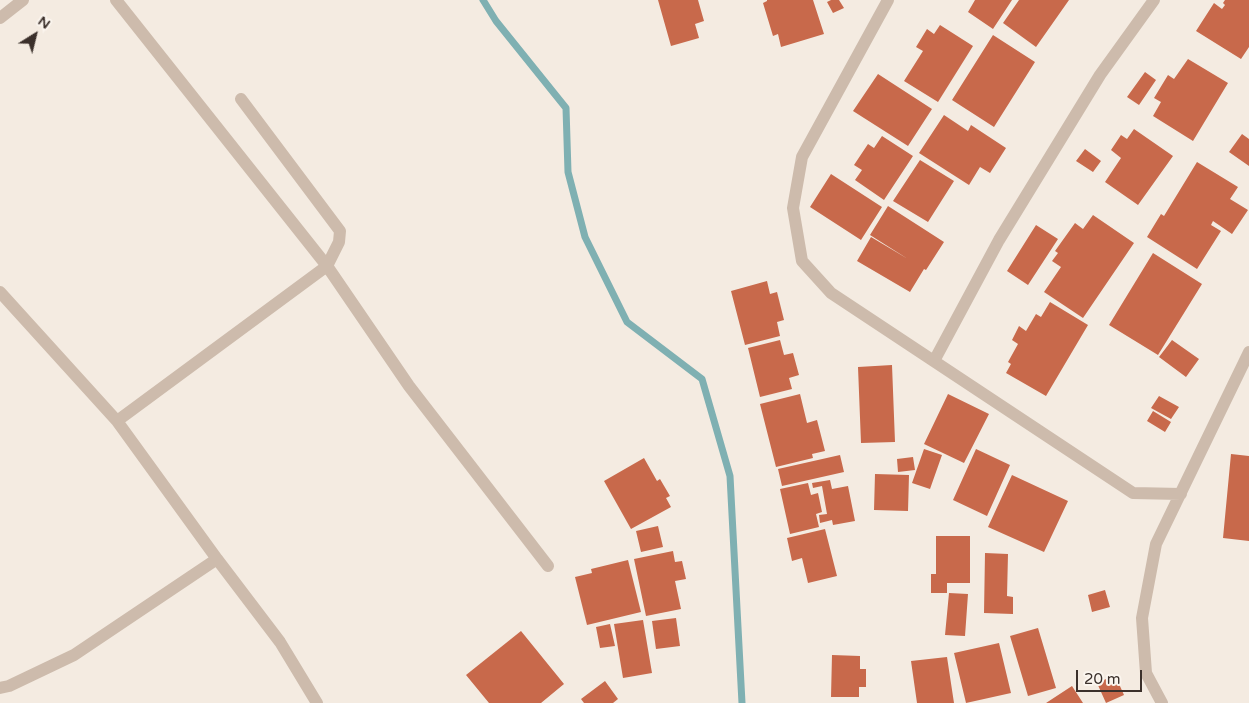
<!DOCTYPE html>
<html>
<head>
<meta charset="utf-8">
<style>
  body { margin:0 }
  #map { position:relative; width:1249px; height:703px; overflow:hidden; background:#f4ebe1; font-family:"Varela Round",sans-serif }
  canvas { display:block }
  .north { position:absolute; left:10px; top:10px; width:50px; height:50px; -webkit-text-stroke:4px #fbf5ee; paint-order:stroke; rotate:36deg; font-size:14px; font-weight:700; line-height:20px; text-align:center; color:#3b302b }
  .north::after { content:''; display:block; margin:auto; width:18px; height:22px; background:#3b302b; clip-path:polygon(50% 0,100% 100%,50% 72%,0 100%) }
  .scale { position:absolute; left:1076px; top:670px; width:66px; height:22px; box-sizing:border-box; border:2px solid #3b302b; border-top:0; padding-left:6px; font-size:15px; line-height:18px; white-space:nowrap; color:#3b302b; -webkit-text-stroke:4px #fbf5ee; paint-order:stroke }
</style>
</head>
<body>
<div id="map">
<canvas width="1249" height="703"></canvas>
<div class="north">N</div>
<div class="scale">20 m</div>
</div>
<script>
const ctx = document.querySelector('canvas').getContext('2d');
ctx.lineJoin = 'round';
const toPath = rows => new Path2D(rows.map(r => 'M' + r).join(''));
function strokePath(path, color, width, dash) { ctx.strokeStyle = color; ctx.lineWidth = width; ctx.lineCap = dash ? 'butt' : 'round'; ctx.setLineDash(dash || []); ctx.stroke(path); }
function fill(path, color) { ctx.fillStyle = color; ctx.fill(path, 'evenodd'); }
const stream = toPath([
  [483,0,496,21,566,108,568,172,585,237,627,322,702,379,730,476,742,703]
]);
const building = toPath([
  [658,0,698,0,704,21,695,24,699,38,671,46],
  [767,0,813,0,824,34,781,47,778,34,773,36,763,3,767,1],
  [831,0,839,0,844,8,833,13,827,2],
  [975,0,1012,0,993,29,968,12],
  [1019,0,1069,0,1036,47,1003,23],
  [1225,0,1249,0,1249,47,1241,59,1196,31,1214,3,1222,9,1225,5,1223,3],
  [940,25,973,46,938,102,904,81,923,51,916,47,927,29,934,34],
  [993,35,1035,62,994,127,952,100],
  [1188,59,1228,83,1193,141,1153,116,1161,102,1154,98,1168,75,1174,79],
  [1145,72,1156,80,1139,105,1127,97],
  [878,74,932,109,908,146,853,111],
  [944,115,968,131,971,125,1006,148,990,173,980,167,969,185,919,153],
  [1134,129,1173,156,1138,205,1105,182,1121,158,1111,150,1121,135,1127,139],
  [1242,134,1249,139,1249,166,1229,152],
  [882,136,913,156,884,200,855,180,862,170,854,165,868,144,874,148],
  [1085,149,1101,161,1093,172,1076,161],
  [920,160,954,181,928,222,893,201],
  [1197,162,1238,187,1230,199,1248,210,1232,234,1213,221,1211,225,1221,231,1197,269,1147,237,1161,214,1164,216],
  [831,174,882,207,861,240,810,207],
  [888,206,944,242,926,270,924,269,910,292,857,261,871,237,908,259,870,235],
  [1093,215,1134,243,1083,318,1044,292,1061,267,1052,261,1058,253,1055,251,1075,223,1083,229],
  [1036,225,1058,239,1028,285,1007,271],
  [1153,253,1202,284,1158,355,1109,325],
  [767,281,770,294,777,292,784,320,777,322,780,336,745,345,731,291],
  [1050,302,1088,325,1046,396,1006,373,1011,364,1008,362,1018,344,1012,340,1019,326,1026,331,1036,314,1041,317],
  [780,340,784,355,793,353,799,375,789,378,792,389,760,397,748,348],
  [1172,340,1199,359,1186,377,1159,357],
  [892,365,895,442,861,443,858,367],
  [800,394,807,423,817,420,825,451,812,454,813,458,776,467,760,404],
  [948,394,989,414,964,463,924,444],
  [1159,396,1179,407,1171,419,1151,408],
  [1153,411,1171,422,1165,432,1147,421],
  [924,449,942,455,930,489,912,483],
  [976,449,1010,465,987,516,953,500],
  [1231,454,1249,456,1249,541,1223,538],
  [840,455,844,472,782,486,778,469],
  [913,457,915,470,898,472,897,459],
  [644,458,657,481,660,479,670,496,666,498,671,507,631,529,604,481],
  [875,474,909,475,908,511,874,510],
  [1012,475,1068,501,1044,552,988,527],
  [830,480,832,489,848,486,855,521,833,525,832,520,820,523,819,515,827,514,822,486,813,488,812,483],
  [808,483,811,495,818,493,822,512,816,514,819,527,790,534,780,489],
  [658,526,663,547,641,552,636,531],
  [825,529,837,576,808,583,802,558,792,561,787,538],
  [936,536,970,536,970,583,947,583,947,593,931,593,931,574,936,574],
  [673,551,675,562,682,561,686,579,675,581,681,609,646,616,634,559],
  [985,553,1008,554,1007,596,1013,597,1013,614,984,613],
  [628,560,641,612,587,625,575,577,592,573,591,569],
  [1105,590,1110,607,1092,612,1088,595],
  [949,593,968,594,965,636,945,635],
  [676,618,680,646,656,649,652,621],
  [643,620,652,673,623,678,614,624],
  [610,624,615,646,600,648,596,627],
  [1038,628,1056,688,1028,696,1010,636],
  [521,631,564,684,541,703,489,703,466,675],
  [999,643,1011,693,966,703,954,653],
  [832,655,860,656,860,669,866,669,866,687,859,687,859,697,831,697],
  [947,657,954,703,917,703,911,661],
  [1115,675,1124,695,1106,703,1097,683],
  [605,681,618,699,613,703,584,703,581,699],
  [1072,686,1083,703,1046,703]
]);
const minor = toPath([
  [116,0,327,266,409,386,548,566],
  [888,0,802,157,793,208,802,261,831,293,1133,493,1181,494],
  [0,18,23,0],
  [0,292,117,421,217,559,280,642,317,703],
  [934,361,999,240,1100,75,1154,0],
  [117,421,327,266,339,242,340,231,241,99],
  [0,688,9,686,74,655,217,559],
  [1162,703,1146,673,1142,618,1156,544,1249,352]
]);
strokePath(stream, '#7fb0b2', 7);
fill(building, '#c8694b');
strokePath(minor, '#cdbbac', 12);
</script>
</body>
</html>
